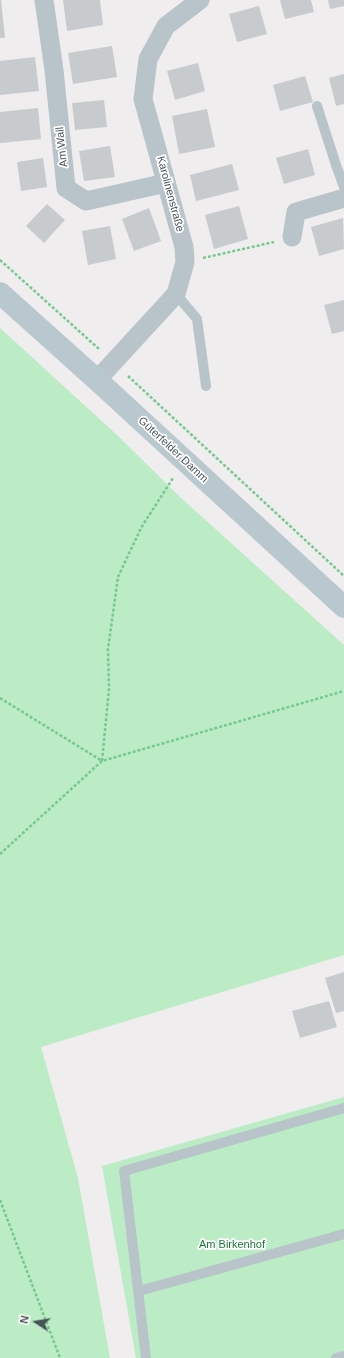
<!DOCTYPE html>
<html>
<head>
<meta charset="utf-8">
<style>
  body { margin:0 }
  #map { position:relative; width:344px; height:1358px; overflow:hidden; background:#efeded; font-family:Arial,sans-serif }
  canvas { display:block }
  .north { position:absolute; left:16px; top:1302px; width:40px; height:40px; -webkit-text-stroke:3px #fff; paint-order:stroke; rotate:282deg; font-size:11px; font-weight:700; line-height:16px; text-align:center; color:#465459 }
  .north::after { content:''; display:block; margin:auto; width:14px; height:18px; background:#465459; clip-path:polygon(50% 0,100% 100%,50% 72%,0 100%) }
</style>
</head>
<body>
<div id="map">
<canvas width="344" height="1358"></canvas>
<div class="north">N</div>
</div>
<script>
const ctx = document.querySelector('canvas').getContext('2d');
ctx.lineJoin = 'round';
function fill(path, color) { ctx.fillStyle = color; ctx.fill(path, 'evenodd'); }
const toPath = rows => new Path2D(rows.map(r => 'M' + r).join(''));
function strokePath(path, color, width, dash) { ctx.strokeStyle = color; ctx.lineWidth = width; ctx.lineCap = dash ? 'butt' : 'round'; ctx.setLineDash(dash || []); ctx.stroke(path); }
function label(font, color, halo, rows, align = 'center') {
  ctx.font = font + ' Arial,sans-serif'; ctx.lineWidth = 3.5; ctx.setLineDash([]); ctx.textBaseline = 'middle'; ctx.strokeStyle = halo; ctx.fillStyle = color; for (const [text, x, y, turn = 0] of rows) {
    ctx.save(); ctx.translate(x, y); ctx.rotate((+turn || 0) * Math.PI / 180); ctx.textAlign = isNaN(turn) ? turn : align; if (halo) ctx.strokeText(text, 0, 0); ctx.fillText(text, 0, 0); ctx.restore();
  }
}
const green = toPath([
  [0,328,116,434,180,497,344,645,344,955,41,1047,78,1178,110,1358,0,1358],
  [344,1097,344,1358,136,1358,102,1166]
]);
const building = toPath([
  [0,0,1,0,5,38,0,38],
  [63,0,100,0,103,25,67,31],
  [280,0,311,0,314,12,285,19],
  [328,0,344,0,344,6,330,9],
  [259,6,267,34,237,42,229,14],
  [112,46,117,77,73,84,68,53],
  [35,57,39,91,0,95,0,61],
  [198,63,205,91,175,100,167,71],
  [344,74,344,104,336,106,329,78],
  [305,76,313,102,280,111,273,85],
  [104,100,107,127,75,130,72,103],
  [38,108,41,139,0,143,0,112],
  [207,109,215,147,179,154,172,116],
  [110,146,115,177,84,181,79,151],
  [308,149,315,175,284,184,276,158],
  [43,158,47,187,21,191,17,162],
  [232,164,239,190,196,201,190,175],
  [47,204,65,220,44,243,26,226],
  [239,206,248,239,214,249,205,215],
  [149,208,161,241,134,251,122,219],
  [343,218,344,249,319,256,311,227],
  [110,226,116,259,88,265,82,231],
  [344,300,344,331,332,334,324,305],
  [344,972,344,1011,336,1013,325,978],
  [329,1001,337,1027,300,1038,292,1011]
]);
const path = toPath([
  [203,258,274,242],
  [0,260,99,349],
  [128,376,344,576],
  [0,698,102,761,109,689,108,649,118,577,141,528,173,478],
  [0,854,102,761,344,691],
  [0,1200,60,1358]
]);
const lane = toPath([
  [317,106,336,165,344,187],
  [176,294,197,319,206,386],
  [139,1291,344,1234],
  [146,1358,124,1171,344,1108],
  [336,1358,344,1356]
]);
const street = toPath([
  [44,0,54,70,66,188,86,201,166,183],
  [292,237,296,212,344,198],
  [97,380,176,294,185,262,184,247,143,99,148,59,166,26,200,0]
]);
const secondary = toPath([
  [0,293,97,380,344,607]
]);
const streetNames = [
  ["Am Wall",62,147,-96],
  ["Karolinenstraße",170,194,75],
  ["Güterfelder Damm",173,450,43]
];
const parkNames = [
  ["Am Birkenhof",232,1245]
];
fill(green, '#bcecc5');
fill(building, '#c7cbce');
strokePath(path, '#75c98f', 2.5, [3, 2]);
strokePath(lane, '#b8c4c9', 10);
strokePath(street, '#b8c4c9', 19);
strokePath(secondary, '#b9c7ce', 22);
label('11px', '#465459', '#fff', streetNames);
label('11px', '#1a7736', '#fff', parkNames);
</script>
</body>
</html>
